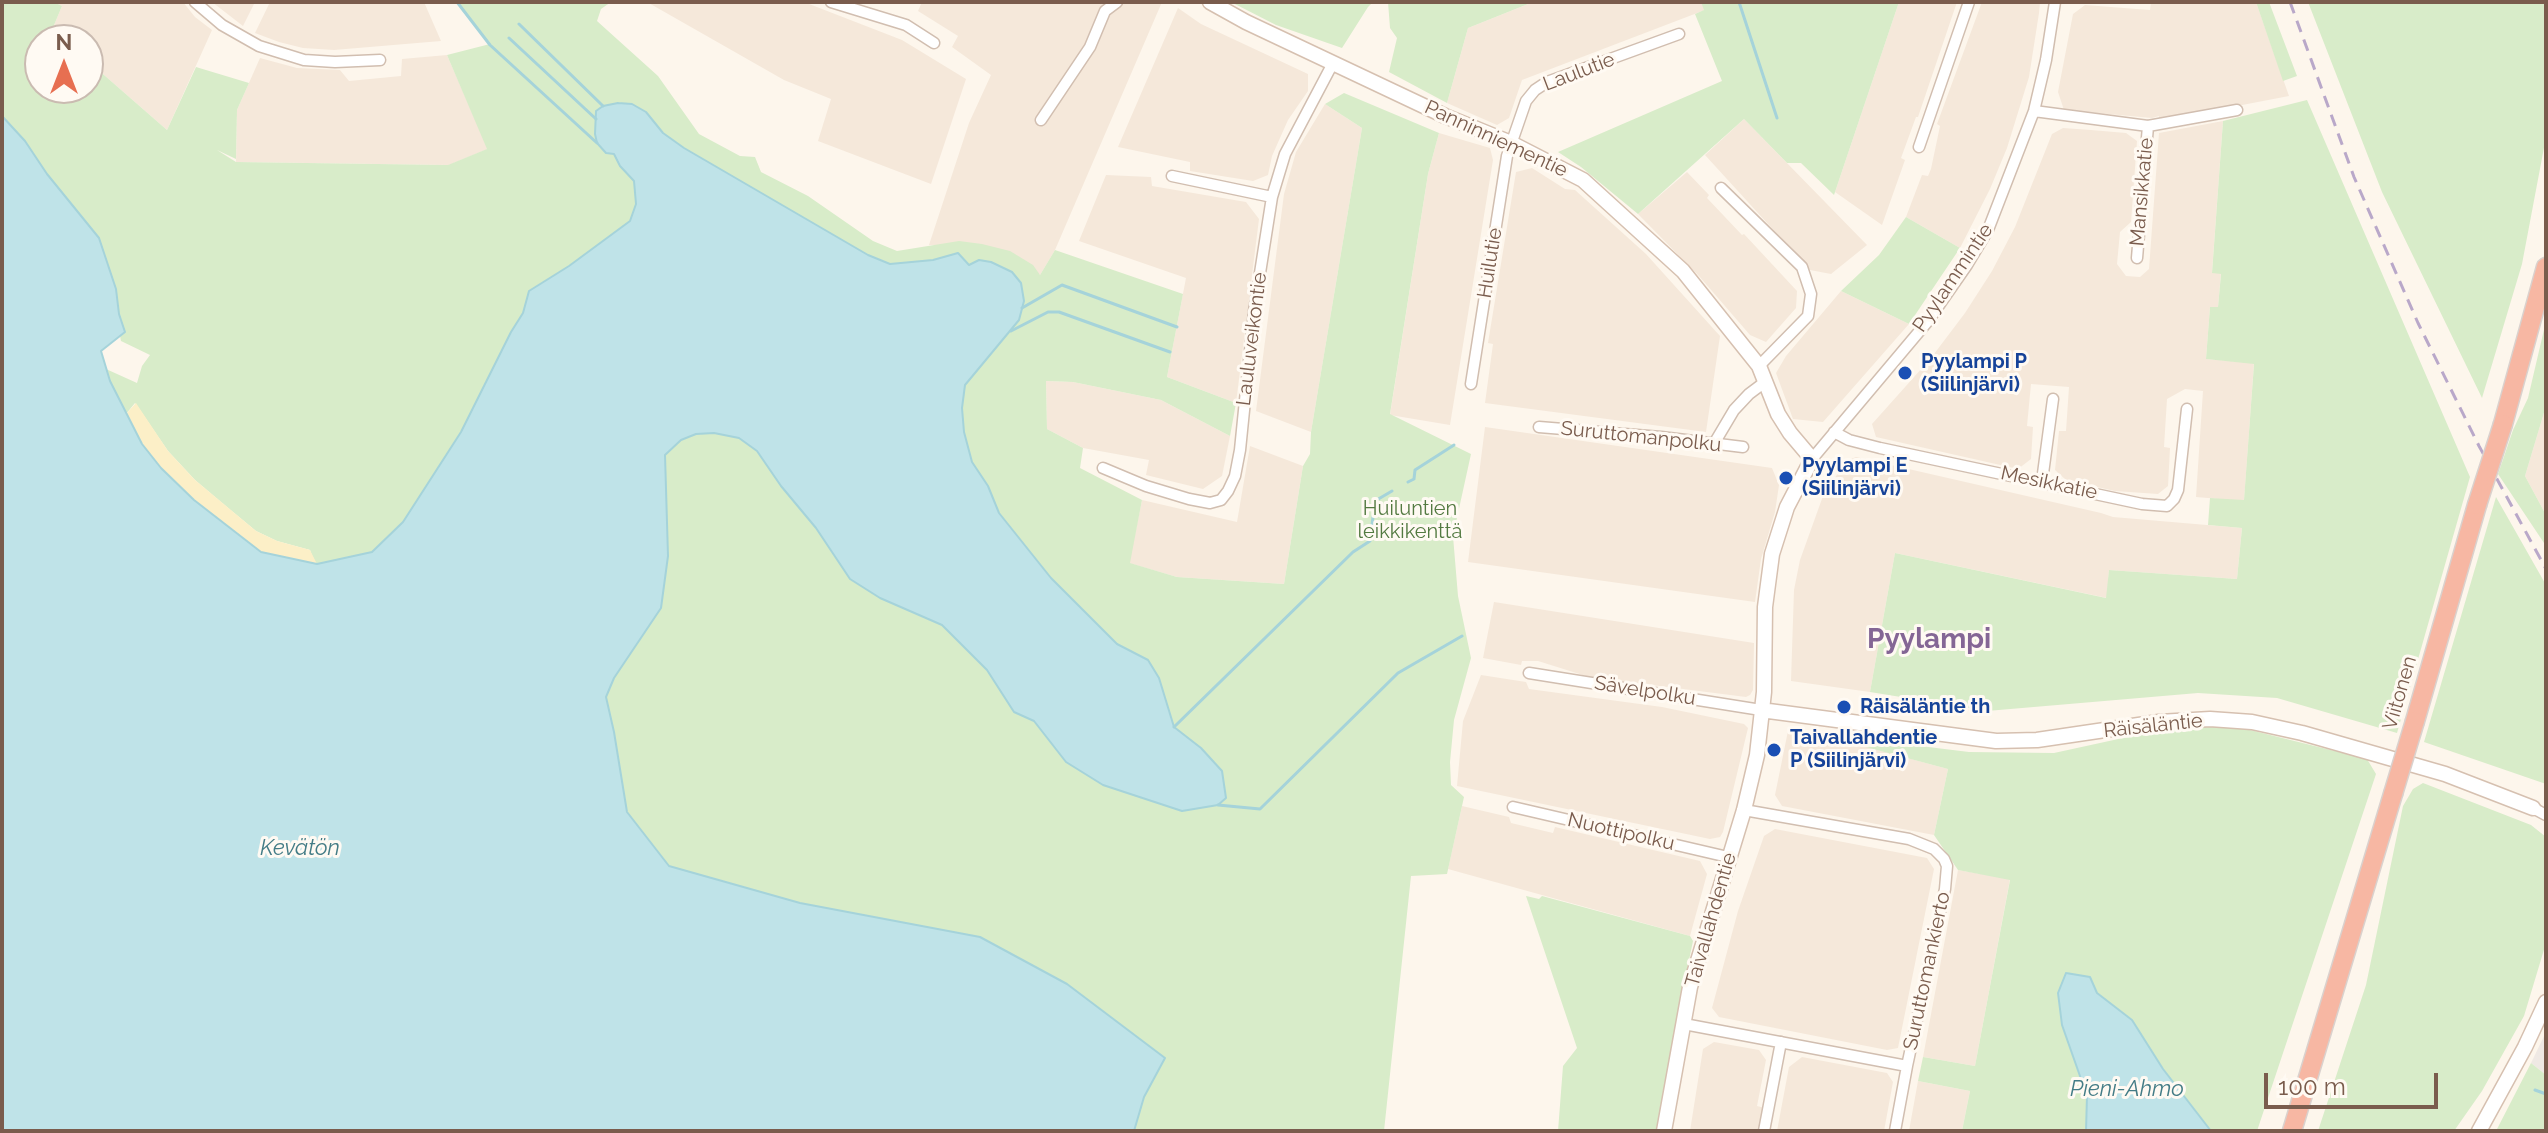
<!DOCTYPE html>
<html>
<head>
<meta charset="utf-8">
<style>
  body { margin:0 }
  #map { position:relative; width:2548px; height:1133px; overflow:hidden; background:#fdf6ec; font-family:Raleway,sans-serif }
  canvas { display:block }
  .frame { position:absolute; inset:0; border:4px solid #7a5c4d; pointer-events:none }
  .north { position:absolute; left:24px; top:24px; width:80px; height:80px; box-sizing:border-box; background:#fffaf3; border:2px solid #cabbb1; border-radius:50%; rotate:0deg; font-size:22px; font-weight:700; line-height:32px; text-align:center; color:#7a5c4d }
  .north::after { content:''; display:block; margin:auto; width:28px; height:36px; background:#e76f51; clip-path:polygon(50% 0,100% 100%,50% 72%,0 100%) }
  .scale { position:absolute; left:2264px; top:1073px; width:174px; height:36px; box-sizing:border-box; border:4px solid #7a5c4d; border-top:0; padding-left:10px; font-size:24px; line-height:28px; white-space:nowrap; color:#7a5c4d; -webkit-text-stroke:6px #fffaf3; paint-order:stroke }
</style>
</head>
<body>
<div id="map">
<canvas width="2548" height="1133"></canvas>
<div class="frame"></div>
<div class="north">N</div>
<div class="scale">100 m</div>
</div>
<script>
const ctx = document.querySelector('canvas').getContext('2d');
ctx.lineJoin = 'round';
function fill(path, color) { ctx.fillStyle = color; ctx.fill(path, 'evenodd'); }
const toPath = rows => new Path2D(rows.map(r => 'M' + r).join(''));
function strokePath(path, color, width, dash) { ctx.strokeStyle = color; ctx.lineWidth = width; ctx.lineCap = dash ? 'butt' : 'round'; ctx.setLineDash(dash || []); ctx.stroke(path); }
function label(font, color, halo, rows, align = 'center') {
  ctx.font = font + ' Raleway,sans-serif'; ctx.lineWidth = 6; ctx.setLineDash([]); ctx.textBaseline = 'middle'; ctx.strokeStyle = halo; ctx.fillStyle = color; for (const [text, x, y, turn = 0] of rows) {
    ctx.save(); ctx.translate(x, y); ctx.rotate((+turn || 0) * Math.PI / 180); ctx.textAlign = isNaN(turn) ? turn : align; if (halo) ctx.strokeText(text, 0, 0); ctx.fillText(text, 0, 0); ctx.restore();
  }
}
const residential = toPath([
  [54,2,183,2,195,17,212,30,167,130,88,61,88,40,63,40,52,30,62,6],
  [212,2,255,2,243,26],
  [270,2,424,2,441,41,334,50,303,48,279,42,255,33],
  [647,2,804,2,902,40,966,79,931,184,818,141,831,99,784,80],
  [922,2,1162,2,1055,250,1040,275,935,245,929,245,969,123,991,75,952,47,958,36,918,11],
  [1533,2,1701,2,1705,10,1522,80,1509,118,1497,125,1447,103,1468,28],
  [1899,2,1957,2,1918,117,1916,117,1901,158,1905,160,1882,225,1835,192],
  [1982,2,2040,2,2039,13,2029,77,2007,148,1990,189,1960,248,1906,217,1922,175,1928,176,1931,169,1940,126,1937,124],
  [2151,2,2256,2,2289,96,2159,121,2159,116,2152,118,2064,110,2058,92,2073,14,2085,5,2150,10],
  [1178,8,1201,24,1308,74,1308,91,1288,120,1272,156,1268,175,1253,181,1190,171,1190,162,1118,147],
  [447,55,488,149,449,165,236,162,237,110,260,58,297,68,340,70,349,81,401,76,402,59],
  [1325,104,1362,128,1311,432,1256,411,1284,194,1296,152],
  [1744,119,1867,245,1831,274,1810,270,1705,155],
  [2223,121,2212,272,2221,273,2218,307,2210,307,2206,359,2254,363,2244,501,2196,497,2203,391,2185,389,2167,399,2164,447,2170,448,2168,486,2158,494,2115,491,2066,480,2055,470,2059,431,2066,431,2069,387,2031,384,2027,426,2033,427,2031,459,2018,469,1876,437,1872,424,1931,358,1965,313,1992,271,2015,227,2052,134,2063,128,2091,130,2126,133,2137,141,2131,222,2120,232,2117,264,2126,276,2140,277,2149,269,2159,133],
  [1439,133,1490,148,1493,160,1450,425,1390,415,1428,174],
  [1532,168,1565,189,1575,190,1646,254,1720,336,1706,432,1485,403,1493,344,1488,343,1516,172],
  [1687,172,1709,195,1707,198,1742,235,1744,234,1797,291,1796,308,1766,342,1750,335,1699,276,1638,214],
  [1106,175,1151,177,1152,186,1246,202,1259,219,1236,403,1167,377,1186,278,1079,241],
  [1841,291,1909,324,1823,422,1793,419,1776,373,1786,356],
  [1046,381,1073,382,1161,400,1230,436,1222,476,1203,489,1146,475,1149,460,1083,448,1047,429],
  [2546,406,2546,515,2525,476],
  [1485,427,1772,468,1779,485,1775,512,1761,559,1755,602,1468,562],
  [1250,446,1303,466,1284,584,1177,577,1129,563,1142,500,1237,522],
  [1856,457,2101,513,2113,517,2242,528,2237,579,2109,570,2107,598,1895,553,1870,692,1791,681,1794,590,1800,560,1823,496,1846,461],
  [1494,602,1754,643,1753,690,1750,695,1746,697,1589,677,1538,661,1522,661,1521,665,1483,658],
  [1481,675,1526,682,1529,689,1662,707,1744,724,1748,728,1723,832,1720,837,1710,839,1457,786,1463,721],
  [1789,726,1948,769,1934,835,1782,806,1775,795],
  [1462,806,1509,817,1511,823,1553,833,1555,827,1700,861,1707,874,1690,936,1448,869],
  [1775,829,1927,858,1934,869,1898,1048,1887,1050,1719,1017,1712,1008,1738,911,1764,836],
  [1958,870,2010,879,1975,1066,1923,1057],
  [1714,1042,1759,1050,1766,1060,1757,1106,1765,1108,1761,1131,1690,1131,1703,1049],
  [1802,1057,1887,1073,1893,1082,1884,1131,1777,1131,1789,1067],
  [1918,1081,1970,1091,1962,1131,1909,1131]
]);
const industrial = toPath([
  [2546,1032,2546,1075,2531,1063]
]);
const green = toPath([
  [2,2,54,2,62,6,52,30,63,40,40,40,40,88,88,88,88,61,167,130,196,67,249,83,237,110,236,159,217,150,236,162,448,165,487,149,447,55,490,44,457,2,611,2,601,9,597,21,658,76,699,134,740,156,755,157,761,172,808,196,873,241,897,251,959,241,982,244,1010,251,1033,265,1040,275,1055,250,1183,294,1167,377,1236,403,1230,436,1161,400,1073,382,1046,381,1047,429,1083,448,1080,468,1142,500,1130,563,1177,577,1284,584,1303,466,1310,454,1311,432,1362,128,1325,104,1344,93,1439,133,1428,174,1390,414,1471,454,1453,536,1458,596,1471,658,1454,720,1450,762,1451,785,1464,797,1447,874,1411,876,1384,1131,282,1131,324,591,310,550,277,541,256,531,227,507,195,480,168,451,135,403,126,414,113,418,101,351,106,369,137,383,142,366,150,355,121,341,120,336,125,332,2,200],
  [1231,2,1373,2,1368,7,1342,48,1276,25],
  [1388,2,1533,2,1468,28,1447,103,1389,72,1397,38,1390,28],
  [1701,2,1899,2,1834,195,1801,163,1787,163,1744,119,1638,214,1581,167,1558,152,1722,81,1695,14,1704,10],
  [2256,2,2269,2,2297,76,2283,81],
  [2308,2,2546,2,2546,137,2522,264,2482,398,2382,192],
  [2307,100,2470,477,2397,733,2277,698,2198,693,1987,711,1870,692,1895,553,2106,598,2109,570,2237,579,2242,528,2208,525,2210,498,2244,500,2254,364,2206,359,2210,307,2218,307,2221,274,2212,273,2223,121],
  [1906,217,1960,248,1909,324,1841,291,1879,255],
  [2546,321,2546,406,2525,476,2546,515,2546,546,2498,474,2513,430,2528,398],
  [2496,497,2546,585,2546,784,2424,742],
  [2178,726,2238,727,2367,759,2376,774,2257,1131,2211,1131,2163,1069,2132,1020,2097,993,2090,977,2066,973,2058,994,2062,1025,2087,1096,2086,1131,1962,1131,1970,1091,1918,1081,1923,1057,1975,1066,2010,880,1958,870,1934,835,1948,769,1862,746,1863,739,1969,752,2054,753],
  [2423,783,2531,825,2546,837,2546,943,2524,1016,2482,1091,2454,1131,2318,1131,2366,985,2403,806,2413,789],
  [1526,896,1539,899,1542,896,1690,936,1693,941,1676,1022,1656,1131,1558,1131,1563,1066,1577,1048],
  [2531,1063,2546,1075,2546,1131,2496,1131]
]);
const sand = toPath([
  [136,403,168,451,195,480,256,531,277,541,310,550,317,564,261,552,194,500,161,468,142,444,126,414]
]);
const water = toPath([
  [618,103,632,104,646,112,663,133,684,148,868,255,890,264,933,260,958,253,969,265,979,260,991,262,1012,272,1021,283,1024,301,1019,320,965,385,962,408,964,432,972,462,988,486,999,513,1051,578,1117,644,1148,660,1159,678,1174,727,1201,748,1222,771,1226,798,1218,805,1182,811,1103,785,1066,762,1034,721,1014,712,987,670,942,625,880,598,850,579,816,528,781,486,757,451,739,438,714,433,696,434,681,440,665,455,668,556,661,608,614,678,606,697,614,732,627,812,669,866,800,903,980,937,1067,984,1165,1058,1144,1097,1134,1131,2,1131,2,116,25,141,47,174,99,238,116,289,119,314,125,332,101,351,110,381,142,444,161,468,194,500,261,552,317,564,372,552,403,522,461,432,511,332,523,313,529,291,569,266,630,221,636,204,634,181,620,166,614,154,606,153,597,143,595,134,596,111,603,106,618,103],
  [2066,973,2090,977,2097,993,2132,1020,2163,1069,2211,1131,2086,1131,2087,1096,2062,1025,2058,993,2066,973]
]);
const stream = toPath([
  [457,2,490,45,597,143],
  [1739,2,1777,118],
  [519,24,603,106],
  [509,38,596,119],
  [1022,308,1062,285,1177,327],
  [1011,331,1048,312,1059,312,1170,352],
  [1408,482,1414,479,1415,470,1454,445],
  [1174,727,1353,552,1370,541,1375,501,1392,491],
  [1218,805,1260,809,1398,673,1462,636],
  [2535,1090,2546,1094]
]);
const street = toPath([
  [195,2,222,25,259,46,304,60,335,62,380,60],
  [831,2,906,25,934,43],
  [2034,111,2148,126,2237,110],
  [1041,120,1090,47,1105,11,1117,2],
  [1919,147,1969,2],
  [1172,176,1272,197],
  [1721,188,1802,267,1811,294,1808,316,1759,366],
  [2137,258,2148,126],
  [1471,384,1507,156,1526,101,1535,90,1547,82,1679,34],
  [1539,427,1661,437,1743,447],
  [1834,432,1849,440,1880,448,2142,504,2167,506,2174,499,2178,490,2187,409],
  [1715,442,1734,410,1749,394,1765,382],
  [1812,459,1928,321,1967,265,1988,230,2034,111,2046,60,2055,2],
  [1103,468,1146,486,1189,499,1210,503,1221,500,1228,491,1235,476,1240,450,1254,311,1272,197,1285,154,1333,63],
  [2042,481,2053,399],
  [1529,673,1761,710],
  [1513,807,1728,857],
  [2533,808,2546,815],
  [1684,1024,1907,1066,1945,889,1947,866,1944,859,1934,849,1909,839,1744,810],
  [1764,1131,1781,1042],
  [1895,1131,1907,1066]
]);
const secondary = toPath([
  [1210,2,1246,22,1445,116,1511,143,1583,180,1683,271,1759,366,1778,414,1790,433,1812,459,1787,507,1772,554,1765,607,1764,692,1757,755,1744,810,1690,987,1664,1131],
  [1761,710,1996,741,2037,740,2159,722,2210,719,2252,722,2302,733,2445,774,2533,808],
  [2479,1131,2525,1047,2546,1002]
]);
const highway = toPath([
  [2503,424,2546,267],
  [2415,721,2477,505],
  [2292,1131,2393,794]
]);
const rail = toPath([
  [2290,2,2354,177,2418,323,2479,446,2546,569]
]);
const highwayBridge = toPath([
  [2477,505,2503,424],
  [2393,794,2415,721]
]);
const markers = [
  [1905,373,8,"#1a4fb4"],
  [1786,478,8,"#1a4fb4"],
  [1844,707,8,"#1a4fb4"],
  [1774,750,8,"#1a4fb4"]
];
const streetNames = [
  ["Laulutie",1579,72,-21],
  ["Panninniementie",1496,139,25],
  ["Mansikkatie",2142,192,-85],
  ["Huilutie",1490,263,-81],
  ["Pyylammintie",1953,278,-56],
  ["Lauluveikontie",1252,339,-83],
  ["Suruttomanpolku",1641,437,6],
  ["Mesikkatie",2049,483,12],
  ["Sävelpolku",1645,691,9],
  ["Viitonen",2400,693,-74],
  ["Räisäläntie",2153,726,-6],
  ["Nuottipolku",1621,832,13],
  ["Taivallahdentie",1711,920,-74],
  ["Suruttomankierto",1927,971,-78]
];
const transitNames = [
  ["Pyylampi P",1921,362],
  ["(Siilinjärvi)",1921,385],
  ["Pyylampi E",1802,466],
  ["(Siilinjärvi)",1802,489],
  ["Räisäläntie th",1860,707],
  ["Taivallahdentie",1790,738],
  ["P (Siilinjärvi)",1790,761]
];
const parkNames = [
  ["Huiluntien",1410,509],
  ["leikkikenttä",1410,532]
];
const waterNames = [
  ["Kevätön",300,848],
  ["Pieni-Ahmo",2127,1089]
];
const districtNames = [
  ["Pyylampi",1929,640]
];
fill(residential, '#f5e8da');
fill(industrial, '#efe9e4');
fill(green, '#d8ecc9');
fill(sand, '#fcefc7');
fill(water, '#bfe3e8');
strokePath(water, '#a5d3da', 2);
strokePath(stream, '#a5d3da', 3);
strokePath(street, '#d1beb0', 13);
strokePath(secondary, '#d6c0b0', 17);
strokePath(highway, '#dad1cd', 21);
strokePath(street, '#fff', 10);
strokePath(secondary, '#fff', 14);
strokePath(highway, '#f7b7a3', 18);
strokePath(rail, '#b9a8c9', 3, [12, 8]);
strokePath(highwayBridge, '#dad1cd', 21, []);
strokePath(highwayBridge, '#f7b7a3', 18);
for (const [x, y, r, color] of markers) { const dot = new Path2D(); dot.arc(x, y, r, 0, 2 * Math.PI); ctx.fillStyle = color; ctx.fill(dot); strokePath(dot, '#fffaf3', 3); }
label('20px', '#7a5c4d', '#fffaf3', streetNames);
label('bold 20px', '#164399', '#fffaf3', transitNames, 'left');
label('20px', '#537a41', '#fffaf3', parkNames);
label('italic 22px', '#437c86', '#fffaf3', waterNames);
label('bold 28px', '#846695', '#fffaf3', districtNames);
</script>
</body>
</html>
